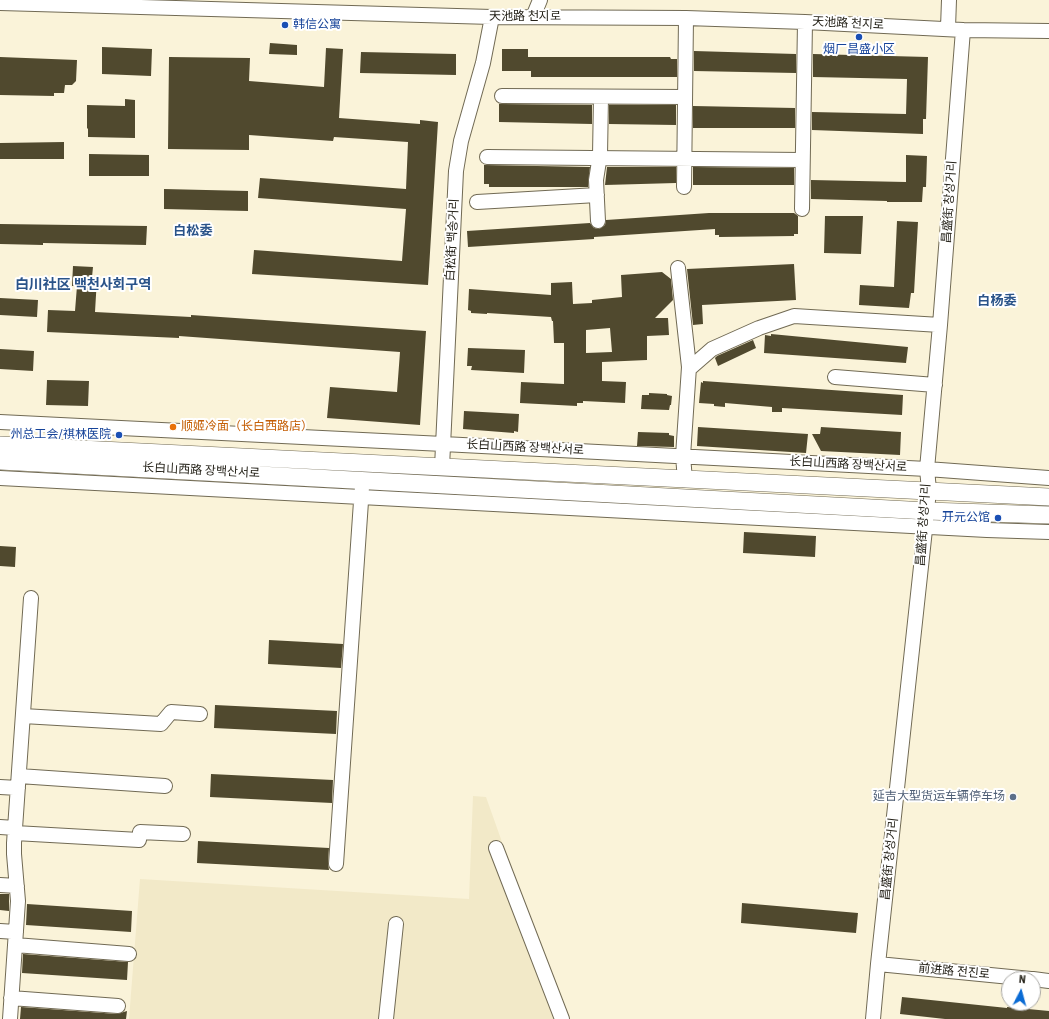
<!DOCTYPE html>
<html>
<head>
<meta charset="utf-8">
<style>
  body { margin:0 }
  #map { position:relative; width:1049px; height:1019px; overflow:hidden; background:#faf3d9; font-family:"Roboto Condensed",sans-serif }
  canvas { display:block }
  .north { position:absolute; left:1001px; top:971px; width:40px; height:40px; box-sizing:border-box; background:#fff; border:1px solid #a8a7a3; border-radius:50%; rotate:6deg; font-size:11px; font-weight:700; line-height:16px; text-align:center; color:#252219 }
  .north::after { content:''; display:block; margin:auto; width:14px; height:18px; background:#0a6bd4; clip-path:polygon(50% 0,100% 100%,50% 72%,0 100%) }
</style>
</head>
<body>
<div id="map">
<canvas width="1049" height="1019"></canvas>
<div class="north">N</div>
</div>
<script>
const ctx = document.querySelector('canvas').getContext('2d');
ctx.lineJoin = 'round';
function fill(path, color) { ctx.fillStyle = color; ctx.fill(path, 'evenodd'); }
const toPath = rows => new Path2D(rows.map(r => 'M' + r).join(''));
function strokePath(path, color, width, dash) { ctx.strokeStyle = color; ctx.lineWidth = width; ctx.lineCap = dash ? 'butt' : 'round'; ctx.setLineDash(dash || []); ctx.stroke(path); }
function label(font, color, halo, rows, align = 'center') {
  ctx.font = font + ' "Roboto Condensed","Noto Sans SC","Noto Sans KR",sans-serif'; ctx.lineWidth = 4; ctx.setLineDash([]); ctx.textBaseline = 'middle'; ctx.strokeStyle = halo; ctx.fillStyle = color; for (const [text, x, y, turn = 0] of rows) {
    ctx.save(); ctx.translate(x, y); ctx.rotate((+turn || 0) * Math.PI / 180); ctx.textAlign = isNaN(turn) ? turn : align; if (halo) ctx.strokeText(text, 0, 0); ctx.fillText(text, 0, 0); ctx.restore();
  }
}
const built = toPath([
  [473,796,486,797,565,1019,129,1019,140,879,469,899]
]);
const building = toPath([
  [270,43,297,45,297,55,269,54],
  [102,47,152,49,151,76,102,74],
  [326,48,343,49,339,118,420,124,420,120,438,122,428,285,252,274,254,250,402,261,406,209,258,198,260,178,406,189,408,142,334,137,333,141,249,135,249,150,168,149,169,57,250,58,249,81,324,87],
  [502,49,528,49,528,57,670,57,671,59,677,59,677,77,531,77,531,71,502,71],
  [694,51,796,54,796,73,694,71],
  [361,52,456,54,456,75,360,73],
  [813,54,928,57,926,119,923,119,923,134,812,130,812,112,906,114,907,79,813,77],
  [0,57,77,60,76,81,72,85,65,85,64,93,54,93,54,96,0,95],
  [125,99,135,100,135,138,88,137,88,129,87,128,87,105,125,106],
  [499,104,592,105,592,124,499,122],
  [609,105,676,105,676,125,609,124],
  [693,106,795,108,795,128,693,128],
  [64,142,64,159,0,159,0,143],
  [89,154,149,155,149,176,89,176],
  [906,155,927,156,926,187,923,187,922,202,887,202,887,201,811,199,811,180,906,182],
  [484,165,590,167,588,187,489,187,489,184,484,184],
  [607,167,676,167,676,183,605,185],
  [693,167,794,168,794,185,693,185],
  [164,189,248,191,248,211,164,209],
  [709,213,794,213,798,216,798,234,794,234,794,236,719,237,719,235,715,235,715,229,594,237,594,239,468,247,467,231,590,223,594,228,599,229,605,225,606,220],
  [825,216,863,216,861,254,824,253],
  [897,221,918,222,914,293,911,293,909,308,859,305,860,285,894,287],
  [0,224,147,226,146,245,43,243,43,245,0,244],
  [794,264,796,300,702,305,703,324,693,325,687,269],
  [73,266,93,267,92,277,97,278,95,312,191,317,191,315,426,331,420,425,327,418,330,387,397,392,400,352,179,336,179,338,47,332,48,310,75,311,77,286,72,286],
  [662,272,671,279,673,300,655,318,668,318,669,335,647,336,647,360,602,362,602,381,626,382,625,403,583,401,583,403,577,403,577,406,520,403,521,382,564,384,564,343,554,343,553,321,552,321,551,317,487,313,487,314,471,313,471,311,468,310,469,289,551,295,551,283,572,282,573,304,592,303,592,300,622,297,621,275],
  [610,328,612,352,586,353,586,330],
  [0,298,38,300,37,317,0,315],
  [771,334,908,347,906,363,764,353,765,335,771,336],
  [753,340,756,348,718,366,715,358,717,356],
  [468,348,525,350,524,373,471,370,472,366,467,366],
  [0,349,34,351,33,371,0,369],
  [47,380,89,381,88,406,46,405],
  [703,381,903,395,902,415,782,408,782,412,772,412,772,407,725,403,725,407,714,406,714,404,699,403,701,382,703,383],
  [649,393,667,394,667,395,672,396,671,405,670,405,669,410,641,409,642,395,649,395],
  [464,411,519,414,518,432,514,431,514,433,463,429],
  [698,427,808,434,806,453,697,446],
  [821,427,901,432,900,455,821,451,812,434,820,434],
  [638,432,669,433,669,435,674,436,674,447,637,446],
  [744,532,816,536,815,557,743,553],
  [0,546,16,547,15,567,0,566],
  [269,640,343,644,341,668,268,664],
  [215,705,337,711,336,734,214,728],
  [211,774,333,780,332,803,210,797],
  [198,841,329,848,328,863,329,870,197,863],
  [0,894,9,894,9,911,0,910],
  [742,903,858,913,856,933,741,923],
  [27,904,132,911,131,932,26,925],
  [23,954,128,962,127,980,22,973],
  [902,997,1007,1008,1007,1007,1049,1011,1049,1019,945,1019,900,1014],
  [21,1007,117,1014,127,1011,126,1019,20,1019]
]);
const minor = toPath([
  [0,3,492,17,686,18,805,22,963,30,1049,31],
  [533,17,540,0],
  [948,28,949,0],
  [502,96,685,97],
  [487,157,802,160],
  [684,187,686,18],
  [477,202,597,195],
  [802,209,805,22],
  [598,221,596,180,600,155,601,97],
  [678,268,689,367,683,456,685,480],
  [689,369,712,349,759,328,794,316,940,325],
  [835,377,935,385],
  [0,422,443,444,927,469,1049,478],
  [442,467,456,171,461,141,483,63,492,17],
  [0,478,987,530,1049,532],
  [23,716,161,724,171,712,200,714],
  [19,776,165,786],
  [0,787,18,788],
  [0,827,15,828],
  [15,833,139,840,140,832,183,834],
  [496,848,562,1019],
  [336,864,362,487],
  [0,885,17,886],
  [0,931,16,932],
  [15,945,129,954],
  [878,964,1031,979],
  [1033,979,1049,981],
  [11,998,118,1006],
  [10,1019,18,901,14,854,14,843,31,598],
  [386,1019,396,924],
  [873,1019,878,964,927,511,929,490,927,469,940,325,963,30]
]);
const major = toPath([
  [0,445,1049,497],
  [0,461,927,511,1049,515]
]);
const markers = [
  [285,25,4,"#1a4fb4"],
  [859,37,4,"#1a4fb4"],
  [173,427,4,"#e8710a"],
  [119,435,4,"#1a4fb4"],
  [998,518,4,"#1a4fb4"],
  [1013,797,4,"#5c6f8a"]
];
const streetNames = [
  ["天池路 천지로",525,17],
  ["天池路 천지로",848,24,3],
  ["昌盛街 창성거리",950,202,-86],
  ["白松街 백송거리",453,240,-87],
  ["长白山西路 장백산서로",525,448,3],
  ["长白山西路 장백산서로",848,465,3],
  ["长白山西路 장백산서로",201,471,3],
  ["昌盛街 창성거리",924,525,-86],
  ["昌盛街 창성거리",890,859,-84],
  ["前进路 전진로",954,972,5]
];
const transitNames = [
  ["韩信公寓",293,25,"left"],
  ["烟厂昌盛小区",859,50,"center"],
  ["州总工会/祺林医院",111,435],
  ["开元公馆",990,518]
];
const foodNames = [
  ["顺姬冷面（长白西路店）",181,427]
];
const serviceNames = [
  ["延吉大型货运车辆停车场",1005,797]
];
const neighbourhoodNames = [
  ["白松委",193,232],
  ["白杨委",997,302]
];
const quarterNames = [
  ["白川社区 백천사회구역",83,285]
];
fill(built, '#f2e9c8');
fill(building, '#50492e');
strokePath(minor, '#716a54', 16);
strokePath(major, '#716a54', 18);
strokePath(minor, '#fff', 14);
strokePath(major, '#fff', 17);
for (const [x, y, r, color] of markers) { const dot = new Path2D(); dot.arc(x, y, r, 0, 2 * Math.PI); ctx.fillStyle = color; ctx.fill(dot); strokePath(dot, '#fff', 1.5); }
label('12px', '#252219', '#fff', streetNames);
label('12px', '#164399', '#fff', transitNames, 'right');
label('12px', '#c56008', '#fff', foodNames, 'left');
label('12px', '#4e5e75', '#fff', serviceNames, 'right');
label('bold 13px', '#2a5389', '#fff', neighbourhoodNames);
label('bold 14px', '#2a5389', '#fff', quarterNames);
</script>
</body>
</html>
